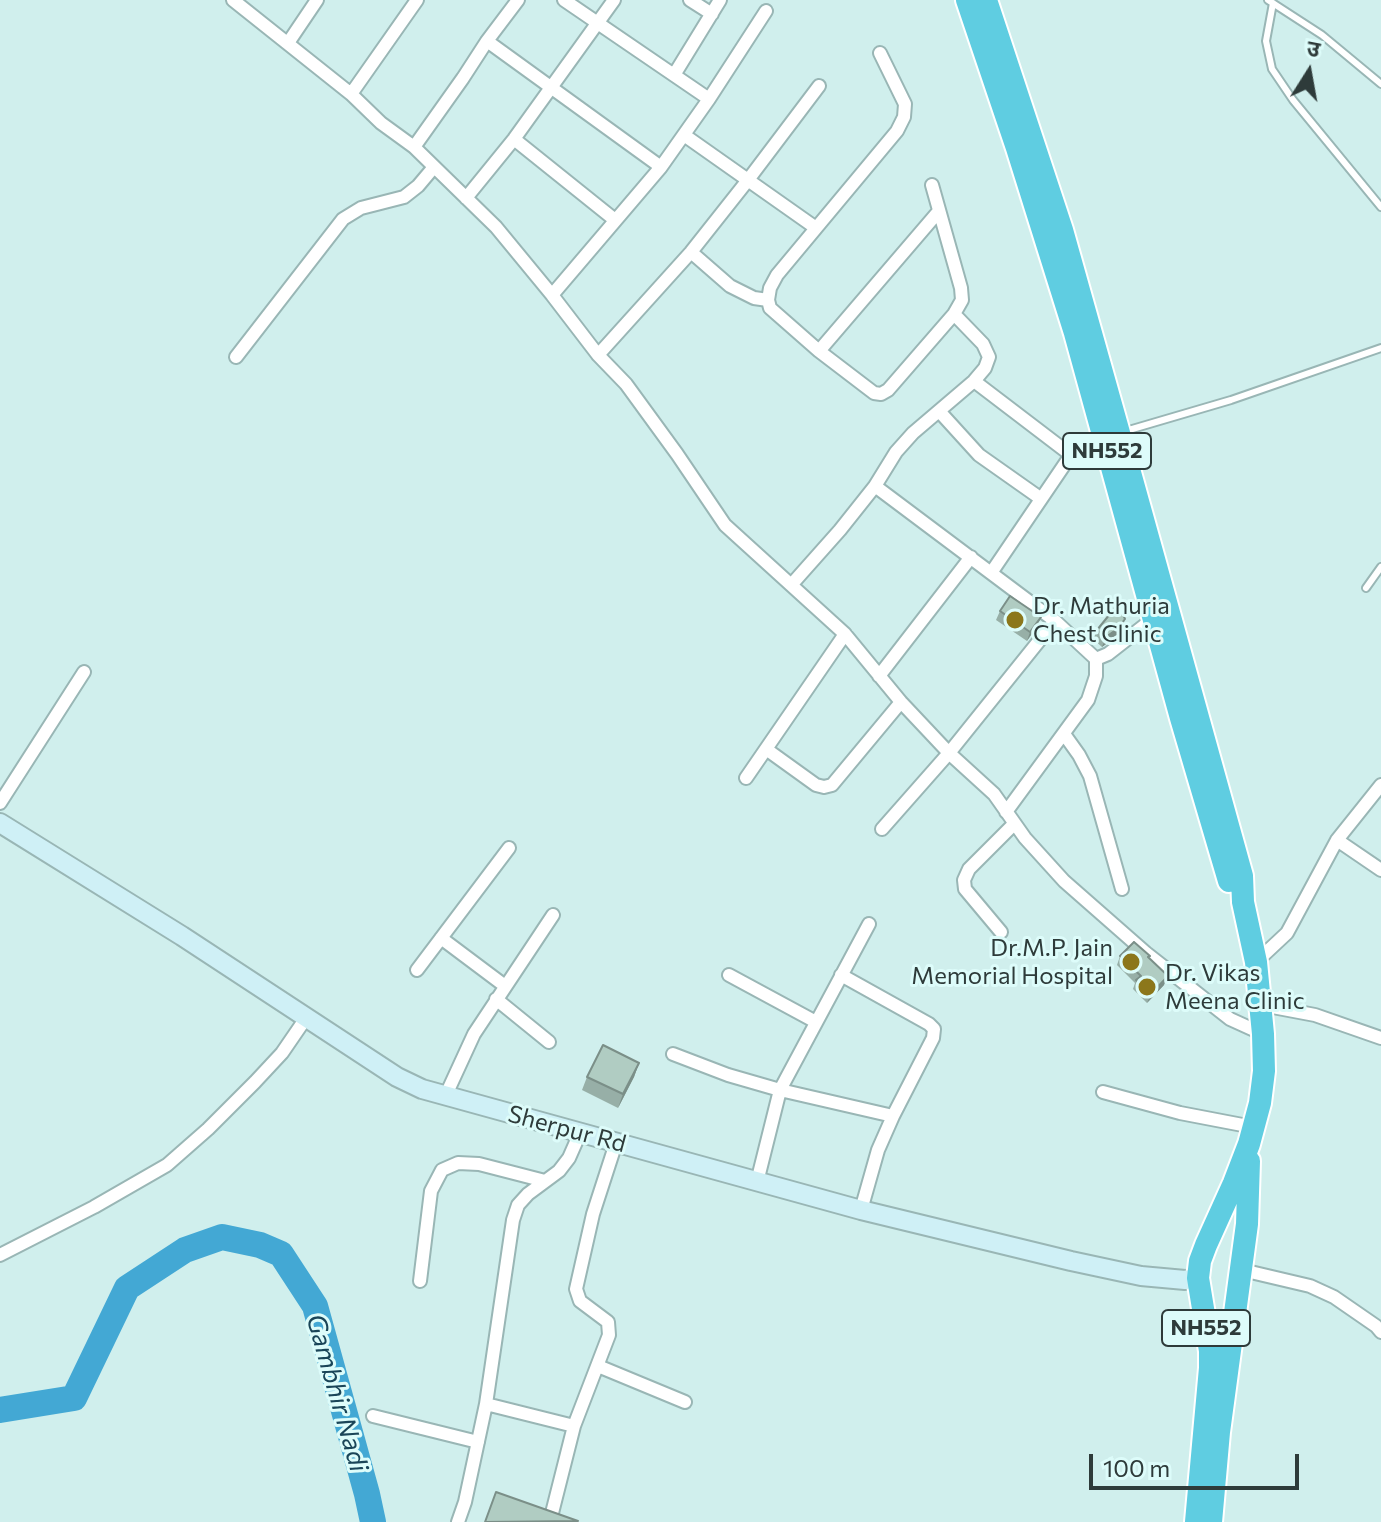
<!DOCTYPE html>
<html>
<head>
<meta charset="utf-8">
<style>
  body { margin:0 }
  #map { position:relative; width:1381px; height:1522px; overflow:hidden; background:#d0efed; font-family:Commissioner,"Noto Sans Devanagari",sans-serif }
  canvas { display:block }
  .north { position:absolute; left:1269px; top:32px; width:80px; height:80px; -webkit-text-stroke:6px #ddfcfa; paint-order:stroke; rotate:11deg; font-size:22px; font-weight:700; line-height:32px; text-align:center; color:#2e3b3a }
  .north::after { content:''; display:block; margin:auto; width:28px; height:36px; background:#2e3b3a; clip-path:polygon(50% 0,100% 100%,50% 72%,0 100%) }
  .scale { position:absolute; left:1089px; top:1454px; width:210px; height:36px; box-sizing:border-box; border:4px solid #2e3b3a; border-top:0; padding-left:10px; font-size:24px; line-height:28px; white-space:nowrap; color:#2e3b3a; -webkit-text-stroke:6px #ddfcfa; paint-order:stroke }
</style>
</head>
<body>
<div id="map">
<canvas width="1381" height="1522"></canvas>
<div class="north">उ</div>
<div class="scale">100 m</div>
</div>
<script>
const ctx = document.querySelector('canvas').getContext('2d');
ctx.lineJoin = 'round';
const toPath = rows => new Path2D(rows.map(r => 'M' + r).join(''));
function strokePath(path, color, width, dash) { ctx.strokeStyle = color; ctx.lineWidth = width; ctx.lineCap = dash ? 'butt' : 'round'; ctx.setLineDash(dash || []); ctx.stroke(path); }
function fill(path, color) { ctx.fillStyle = color; ctx.fill(path, 'evenodd'); }
function label(font, color, halo, rows, align = 'center') {
  ctx.font = font + ' Commissioner,sans-serif'; ctx.lineWidth = 6; ctx.setLineDash([]); ctx.textBaseline = 'middle'; ctx.strokeStyle = halo; ctx.fillStyle = color; for (const [text, x, y, turn = 0] of rows) {
    ctx.save(); ctx.translate(x, y); ctx.rotate((+turn || 0) * Math.PI / 180); ctx.textAlign = isNaN(turn) ? turn : align; if (halo) ctx.strokeText(text, 0, 0); ctx.fillText(text, 0, 0); ctx.restore();
  }
}
const river = toPath([
  [0,1410,74,1398,127,1288,185,1250,222,1237,260,1245,281,1254,315,1306,367,1494,373,1522]
]);
const lane = toPath([
  [1268,0,1322,35,1381,84],
  [1273,3,1266,41,1272,69,1293,100,1381,207],
  [1122,432,1231,400,1381,348],
  [1366,588,1381,567]
]);
const street = toPath([
  [233,0,351,94,381,123,414,147,496,227,552,295,598,355,626,384,677,454,725,525,845,634,901,702,949,753,994,794,1025,838,1064,881,1146,953,1230,1019,1263,1034],
  [564,0,709,99],
  [690,0,712,14],
  [487,41,661,167],
  [288,43,317,0],
  [880,53,905,104,904,117,897,131,777,275,770,288,768,300,770,308,819,351,874,393,881,394,888,390,954,314,962,300,961,288,932,185],
  [674,75,720,0],
  [351,94,417,0],
  [684,135,816,228],
  [514,139,615,220],
  [414,147,463,78,487,41,518,0],
  [466,198,514,139,614,0],
  [691,252,730,286,754,298,768,300],
  [552,295,661,167,709,99,766,11],
  [819,351,939,211],
  [598,355,691,252,748,180,819,86],
  [236,357,343,219,361,208,404,197,418,186,434,167],
  [974,381,1071,455],
  [939,411,979,455,1040,498],
  [875,486,896,452,913,433,974,381,985,368,989,357,983,344,954,314],
  [991,573,1071,455,1083,445,1103,438],
  [792,584,840,530,875,486,1055,621],
  [879,676,971,557],
  [1064,734,1079,755,1090,776,1122,889],
  [766,749,816,785,824,787,832,785,901,702],
  [746,778,845,634],
  [0,803,84,672],
  [1006,812,1088,700,1096,676,1096,659],
  [882,829,949,753,1055,621,1096,659,1108,654,1154,618],
  [1337,840,1381,870],
  [1001,932,965,889,964,880,969,869,1014,824],
  [441,938,505,986],
  [1256,962,1287,933,1337,840,1381,785],
  [417,970,509,848],
  [729,975,816,1022],
  [841,975,929,1024,934,1029,933,1038,893,1116,878,1150,861,1210],
  [496,999,549,1042],
  [1262,1005,1315,1015,1381,1038],
  [673,1054,728,1075,780,1090,893,1116],
  [1103,1092,1180,1113,1253,1127],
  [445,1097,474,1034,553,915],
  [757,1182,780,1090,869,924],
  [0,1255,94,1207,167,1165,208,1129,255,1082,282,1053,306,1018],
  [1242,1270,1310,1286,1334,1297,1376,1326,1381,1332],
  [420,1281,431,1191,442,1170,458,1163,479,1164,545,1181],
  [598,1366,685,1402],
  [486,1404,574,1426],
  [373,1416,478,1442],
  [550,1521,574,1426,609,1335,608,1322,580,1301,576,1289,593,1214,616,1143],
  [458,1522,465,1502,486,1404,513,1220,518,1205,528,1194,559,1171,569,1158,580,1133]
]);
const secondary = toPath([
  [0,823,182,936,397,1077,422,1089,861,1210,1071,1261,1141,1276,1185,1280,1198,1278]
]);
const highway = toPath([
  [967,0,1017,148,1075,333,1181,718,1229,881],
  [986,0,1062,230,1119,433,1242,876,1243,902,1256,962,1263,1034,1264,1071,1260,1103,1249,1144,1234,1183,1206,1245,1200,1261,1198,1278,1210,1351,1210,1368,1196,1522],
  [1211,1522,1219,1432,1247,1224,1249,1161]
]);
const wall = toPath([
  [1000,611,1041,617,1037,626,1027,641,996,620],
  [1122,629,1114,638,1102,647,1093,639,1097,630],
  [1120,956,1149,958,1164,985,1147,1003,1133,989,1135,983,1117,965],
  [639,1063,634,1077,618,1108,582,1090,587,1077]
]);
const shadedWall = toPath([
  [1041,617,1037,626,1027,641,1030,632],
  [1125,619,1122,629,1114,638,1102,647,1106,637],
  [1168,976,1164,985,1147,1003,1151,994],
  [639,1063,634,1077,618,1108,623,1094]
]);
const building = toPath([
  [1010,596,1041,617,1030,632,1000,611,1010,596],
  [1118,604,1125,619,1117,629,1106,637,1097,630,1118,604],
  [1134,942,1150,956,1148,957,1168,976,1151,994,1136,980,1141,976,1120,956,1134,942],
  [603,1045,639,1063,623,1094,587,1077,603,1045],
  [496,1492,578,1521,485,1522,496,1492]
]);
const markers = [
  [1015,620,10,"#8c771b"],
  [1131,962,10,"#8c771b"],
  [1147,987,10,"#8c771b"]
];
const shields = [
  [1107,451,88],
  [1206,1328,88]
];
const shieldNames = [
  ["NH552",1107,451],
  ["NH552",1206,1328]
];
const poiNames = [
  ["Dr. Mathuria",1033,606],
  ["Chest Clinic",1033,634],
  ["Dr.M.P. Jain",1113,948,"right"],
  ["Memorial Hospital",1113,976,"right"],
  ["Dr. Vikas",1165,973],
  ["Meena Clinic",1165,1001]
];
const streetNames = [
  ["Sherpur Rd",567,1129,15]
];
const waterNames = [
  ["Gambhir Nadi",337,1393,74]
];
strokePath(river, '#43a8d4', 26);
strokePath(lane, '#99b6b5', 10);
strokePath(street, '#99b6b5', 16);
strokePath(secondary, '#99b6b5', 22);
strokePath(highway, '#fff', 26);
strokePath(lane, '#fff', 6);
strokePath(street, '#fff', 12);
strokePath(secondary, '#cff0f6', 18);
strokePath(highway, '#5fcde1', 22);
fill(wall, '#97afa7');
fill(shadedWall, '#7b8f88');
fill(building, '#b0ccc2');
strokePath(building, '#7b8f88', 2);
for (const [x, y, r, color] of markers) { const dot = new Path2D(); dot.arc(x, y, r, 0, 2 * Math.PI); ctx.fillStyle = color; ctx.fill(dot); strokePath(dot, '#ddfcfa', 3); }
for (const [x, y, w] of shields) { const box = new Path2D(); box.roundRect(x - w / 2, y - 18, w, 36, 6); ctx.fillStyle = '#ddfcfa'; ctx.fill(box); strokePath(box, '#2e3b3a', 2); }
label('bold 22px', '#2e3b3a', null, shieldNames);
label('24px', '#2e3b3a', '#ddfcfa', poiNames, 'left');
label('24px', '#2e3b3a', '#ddfcfa', streetNames);
label('italic 26px', '#1a4558', '#ddfcfa', waterNames);
</script>
</body>
</html>
